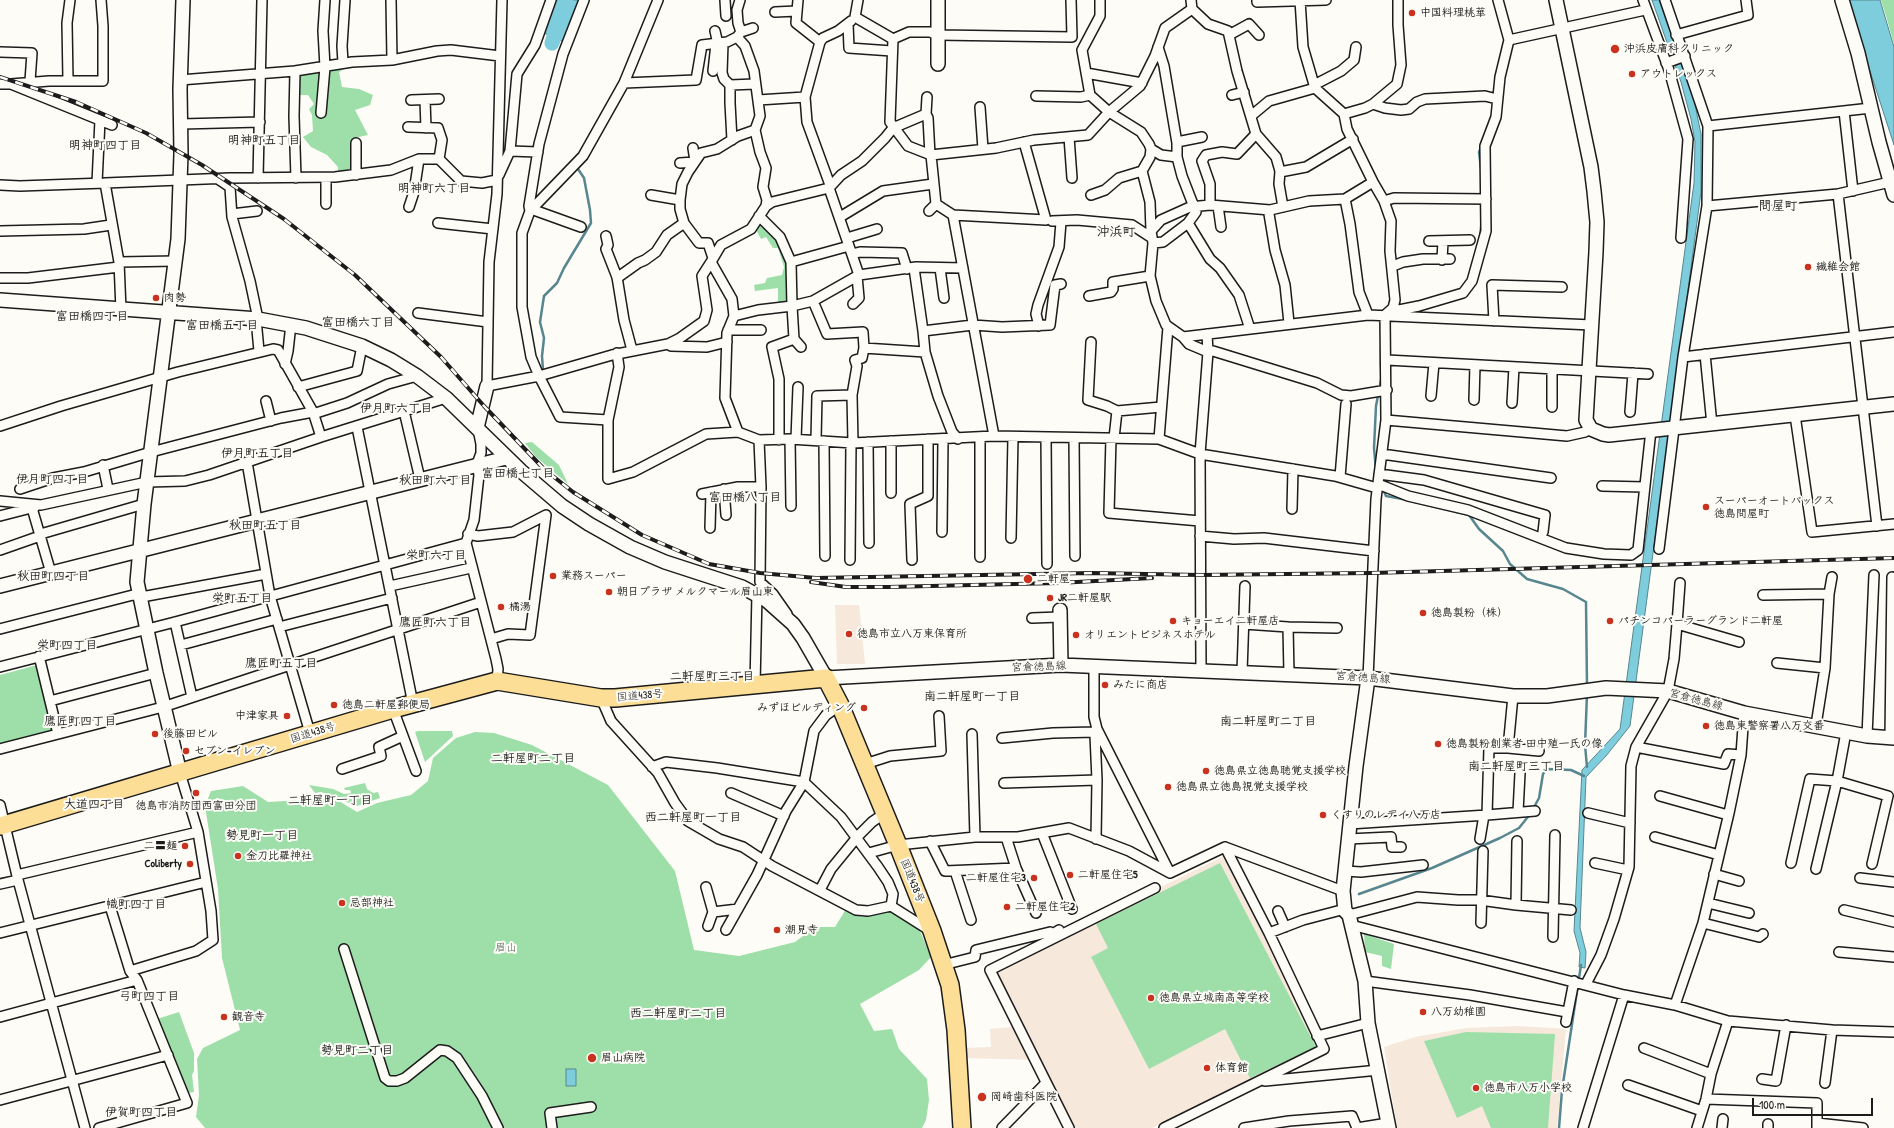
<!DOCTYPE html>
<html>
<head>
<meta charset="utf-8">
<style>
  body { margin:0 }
  #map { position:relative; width:1894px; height:1128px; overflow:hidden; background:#fdfcf7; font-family:"Patrick Hand",sans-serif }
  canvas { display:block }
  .scale { position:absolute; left:1752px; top:1098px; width:121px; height:18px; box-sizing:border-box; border:2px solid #1c1c1c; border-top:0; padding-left:5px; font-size:12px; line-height:14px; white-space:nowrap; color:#1c1c1c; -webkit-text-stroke:3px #fdfcf7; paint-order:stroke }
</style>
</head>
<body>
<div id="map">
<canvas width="1894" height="1128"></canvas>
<div class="scale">100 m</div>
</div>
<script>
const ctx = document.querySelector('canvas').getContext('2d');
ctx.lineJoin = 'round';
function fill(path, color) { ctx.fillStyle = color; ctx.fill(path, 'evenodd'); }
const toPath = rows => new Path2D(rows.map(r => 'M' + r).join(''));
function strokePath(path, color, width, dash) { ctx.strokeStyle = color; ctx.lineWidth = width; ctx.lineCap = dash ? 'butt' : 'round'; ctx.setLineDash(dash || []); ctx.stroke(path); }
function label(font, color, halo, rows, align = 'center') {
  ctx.font = font + ' "Patrick Hand","Klee One",sans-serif'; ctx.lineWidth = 4; ctx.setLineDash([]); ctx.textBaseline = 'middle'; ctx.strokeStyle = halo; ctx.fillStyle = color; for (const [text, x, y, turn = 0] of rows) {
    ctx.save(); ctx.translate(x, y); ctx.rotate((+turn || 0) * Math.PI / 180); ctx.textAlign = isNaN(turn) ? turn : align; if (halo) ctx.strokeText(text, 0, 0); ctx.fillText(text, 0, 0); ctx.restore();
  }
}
const built = toPath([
  [835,605,859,605,865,664,837,664],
  [1226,855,1318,1048,1152,1128,1073,1128,1038,1060,965,1058,964,1048,991,1047,990,1029,1022,1026,993,970],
  [1518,1026,1566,1029,1557,1128,1397,1128,1384,1047,1415,1037,1467,1028]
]);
const green = toPath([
  [1881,0,1894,0,1894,44,1886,16],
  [346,68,339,72,342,87,359,89,373,95,370,105,355,110,368,135,354,138,353,172,338,175,338,167,327,155,311,147,303,137,313,131,312,115,309,109,314,104,308,95,299,95,299,74],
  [762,223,770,230,785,253,789,262,789,304,778,305,778,288,755,291,754,285,765,283,767,278,782,275,784,267,778,248,773,248,766,237,761,239,756,230],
  [532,442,559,465,568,484,536,457,525,443],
  [37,665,54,733,0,746,0,675],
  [418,731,452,731,453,736,425,762,415,732],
  [475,732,494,733,532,745,608,785,675,871,694,950,739,956,795,942,815,927,835,927,846,909,862,917,888,907,917,924,931,957,919,970,860,1004,874,1031,892,1029,899,1049,927,1079,929,1100,926,1120,922,1128,205,1128,196,1117,199,1095,197,1059,203,1048,240,1030,222,958,218,889,205,806,211,791,243,786,268,802,334,798,357,812,377,803,411,795,428,781,433,758,456,738],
  [365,783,367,789,373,793,378,792,380,798,357,806,321,792,315,793,309,785,333,789,344,794,351,793,350,790,345,790,344,788],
  [1220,863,1316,1047,1250,1078,1225,1029,1149,1069,1091,957,1108,948,1096,924],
  [1364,934,1394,944,1391,969,1382,966,1382,956,1365,952],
  [179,1012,194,1053,194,1071,192,1075,194,1092,187,1093,157,1019],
  [1466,1032,1555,1034,1548,1128,1491,1128,1482,1106,1457,1118,1424,1041]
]);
const water = toPath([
  [553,0,579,0,564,42,544,33,553,0],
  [1652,0,1659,0,1693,95,1701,134,1701,192,1630,726,1606,756,1586,777,1580,928,1586,952,1585,968,1579,967,1580,953,1574,931,1582,770,1620,729,1694,183,1695,142,1691,119,1681,82,1652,0],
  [1847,0,1880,0,1894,47,1894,145,1847,0],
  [566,1069,576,1069,576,1086,566,1086,566,1069]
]);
const stream = toPath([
  [1481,168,1479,152,1481,147],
  [1480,237,1482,218],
  [1381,366,1381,347],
  [543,370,542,356,544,338,540,322,544,296,557,283,564,268,591,223,590,210,584,178,578,169],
  [1376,471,1374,448,1376,406,1382,375],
  [1383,489,1386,496,1408,500],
  [1415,502,1469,515,1479,529,1503,551,1510,564,1527,579,1563,589,1586,602,1587,687],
  [1587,767,1585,745,1587,694],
  [1533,809,1539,798,1543,774,1547,769,1571,770,1584,776],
  [1359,894,1432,868,1500,838,1519,828,1531,813],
  [1559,1128,1562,1090,1581,965]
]);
const river = toPath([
  [552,43,566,0]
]);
const street = toPath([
  [502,0,497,194,489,262,487,386,539,376,612,355,668,344,680,338,704,321,707,310,702,276,711,262],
  [584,0,563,54,539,144,529,206,530,211,522,233,522,307,531,357,539,376,560,417,608,420,608,479,633,472,706,434,738,432],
  [725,0,726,16],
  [798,0,796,23,820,42,805,97,807,122,830,185],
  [858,0,855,17,893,39],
  [1071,0,1072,37,938,35,930,32,909,32,893,39,890,122,908,146,931,155,936,204,953,215,994,436,1159,439,1200,454,1335,476,1377,488],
  [1100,0,1100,16,1082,50,1090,95,1109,112,1141,132,1149,144,1151,149,1150,157,1142,171,1150,202,1151,231],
  [1257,0,1257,2,1326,0],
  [1300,0,1303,47,1315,88,1344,114],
  [1498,0,1509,40,1645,10],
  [1643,0,1669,70,1688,139,1681,238],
  [1665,0,1708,126],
  [1192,9,1208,24,1228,31,1237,71,1256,134,1276,157,1280,171,1279,184,1283,207],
  [775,12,797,11],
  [848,24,849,48,892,51],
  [715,31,718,44],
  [741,32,753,28],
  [1229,35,1249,24,1259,35],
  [1676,35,1748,15,1746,0],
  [737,37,741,32,738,23,737,10,740,0],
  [820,42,823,38,838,31,851,21],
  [723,43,722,73,724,79,730,85],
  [0,52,32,53,30,81],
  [392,60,437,51,451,50,500,56],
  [343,63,342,46,345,0],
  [1666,63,1685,56],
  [295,71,352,62,392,60,391,0],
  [713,71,716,44],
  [1086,73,1142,83],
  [68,80,67,23,70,0],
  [180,80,295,71,294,116,296,178],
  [624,83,696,80,702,45,727,42,737,37,745,46,754,71,760,116,755,130,738,136,717,149,701,153,688,172,682,184,680,200,680,209,684,223,699,243,708,243,713,258],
  [0,84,11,84,112,125],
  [11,84,49,81,103,81,103,26,101,0],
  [1314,85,1341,71,1354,60,1356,47],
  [1232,95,1244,92],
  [1036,96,1081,97,1090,95],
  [411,100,439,99],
  [425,100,426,128],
  [758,100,805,97],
  [1373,104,1385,108,1401,110,1409,109,1417,102,1425,99,1485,96,1497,99],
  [980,107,983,149],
  [1844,111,1853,191],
  [321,113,325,67,323,31,325,0],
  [926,114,927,97],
  [1251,116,1269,101,1315,88],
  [181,124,260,122],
  [408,127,438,128,442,140,439,159],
  [755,130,760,152,766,168,763,187,767,200,766,206],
  [1069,137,1072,178],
  [732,140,730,103,730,85,755,84],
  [1177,142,1202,137],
  [693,148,695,161],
  [1151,149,1161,155,1177,157],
  [510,151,538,152],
  [931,155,996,148,1034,140,1088,135,1109,112,1140,86,1155,56,1165,28,1192,9,1191,0],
  [680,163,694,162],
  [1280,172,1306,167,1353,139],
  [356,175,356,143],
  [499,175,510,151,517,74,535,45,551,0],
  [258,178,262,0],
  [326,178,326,204],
  [218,179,230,187,232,217,250,281,258,319],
  [1373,182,1345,199,1309,201,1270,210,1210,205,1190,207,1161,220,1151,231,1153,243,1150,276,1156,301,1166,325,1183,337,1189,344,1208,352,1213,351,1317,383,1341,395,1351,396,1387,390],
  [97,183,100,120],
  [0,185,20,186,105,183],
  [829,188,841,175,862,161,885,138,893,128,926,114,928,118,930,155],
  [1838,194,1877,526],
  [651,195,680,200],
  [1091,195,1105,190,1119,178,1142,171],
  [1345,199,1350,224,1359,292,1368,315],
  [1384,201,1394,198,1486,199],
  [1210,205,1210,184,1202,161,1206,155,1222,152,1237,154,1256,134],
  [1218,206,1221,227],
  [1707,206,1838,194,1890,182],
  [409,207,414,192,419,159],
  [531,209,581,227],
  [1270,210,1269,214,1275,250,1285,285,1289,323],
  [530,211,583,156,624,83,658,0],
  [929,211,936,204],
  [232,214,257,211],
  [953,215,1046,220,1024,142],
  [840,217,883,191,933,184],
  [1052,221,1077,220,1132,225,1152,238],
  [438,223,493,229],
  [1188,223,1210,259,1220,268,1239,295,1250,329],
  [0,231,84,229,111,225],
  [606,236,608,245,606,249,617,277,624,320,632,350],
  [847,238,877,229],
  [1429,241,1470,240],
  [1153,243,1163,242,1188,223,1196,212,1182,176,1177,157,1177,143,1164,66,1158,47],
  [852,254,860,252,902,253,907,269],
  [1442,260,1443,241],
  [119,262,176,261],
  [791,262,849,246],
  [1393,266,1403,262,1423,259,1450,259],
  [914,268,923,331],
  [940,268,944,298],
  [963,268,916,267,859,275,829,188,772,202,766,206,751,229,721,245,711,262,732,299,734,316,727,333,725,398,738,432,759,440,790,439,853,443,994,436],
  [0,278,28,278,119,267],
  [617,278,638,263,645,260,656,252,667,235,684,223],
  [1089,296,1111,292,1113,289,1113,282,1150,276],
  [813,301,827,334,863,332,864,348],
  [853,304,859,298,857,276],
  [1393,308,1399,310,1419,306,1463,293,1472,281,1486,231,1485,146,1496,117,1500,77,1509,40],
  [121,310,119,262,105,183,230,178,335,177,391,170,419,159,439,159,461,181,482,183,497,180],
  [418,313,488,322],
  [1385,315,1393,308,1395,300,1390,251,1391,221,1384,201,1373,182,1347,129,1344,114,1365,108,1373,104,1397,84,1401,65,1398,25,1398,0],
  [734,316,758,310,792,306,791,262,780,237,759,216],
  [256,319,259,351],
  [1494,321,1492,285,1562,287],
  [1039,326,1036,314,1038,305,1059,247,1061,222],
  [728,330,761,330],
  [1183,337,1368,315,1592,325],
  [1091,342,1088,400,1107,406,1117,411,1114,438],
  [668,344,671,346,707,347,727,342],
  [801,347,794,339,792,306,813,301,859,275],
  [1705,354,1712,425],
  [1683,357,1894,332],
  [1387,360,1648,374],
  [285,364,288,351,291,324],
  [298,387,357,371,362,346],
  [852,395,857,366,855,360,862,358,864,348,925,352],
  [1431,396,1434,363],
  [1474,400,1475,365],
  [266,401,271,421],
  [1512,403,1514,367],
  [1552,407,1552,369],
  [404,411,420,479],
  [1117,411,1161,407],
  [313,412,321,437],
  [1630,412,1633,373],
  [313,414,347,403,388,384,417,376],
  [1795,415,1812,532,1894,524],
  [608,420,619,367,617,353],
  [1386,420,1567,436,1585,432,1591,429],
  [0,426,61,406,178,372,273,349,278,350,313,412,281,418,151,452,84,472,53,478,20,489],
  [357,427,413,704],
  [478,429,481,444,481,453,477,464,479,475,474,520,466,543,496,659,498,669,497,681],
  [980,437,980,557],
  [1046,437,1047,564],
  [1074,438,1075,556],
  [1111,438,1109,513,1200,521],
  [790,439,791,506],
  [796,439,798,387],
  [958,439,952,432,938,396,925,352,923,331,973,325,1002,327,1050,325,1055,285,1061,284],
  [1159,439,1168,327],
  [759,440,761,487,760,582,773,594,787,614],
  [779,440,779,379,772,347,794,339],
  [816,440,817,396,852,395,853,443],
  [824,441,825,556],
  [891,441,891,493],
  [868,442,869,543],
  [1382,454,1551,478],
  [247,462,270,596,310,733],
  [103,465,108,489],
  [1379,474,1424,480,1545,515,1543,532],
  [1340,477,1346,404],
  [1378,484,1408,496,1468,510,1566,548,1604,554,1631,555,1638,550,1651,430],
  [1602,486,1644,487],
  [724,489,726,515],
  [702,494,738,487,761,487],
  [0,501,41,505,147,482,185,481,209,475,321,437,446,398],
  [32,508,51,573],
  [1292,509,1293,469],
  [0,516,35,507],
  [710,528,711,492],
  [942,532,943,439],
  [468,534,478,536,513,532,546,515,530,635,508,634,491,639],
  [1200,536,1234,539,1264,538,1374,551],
  [1011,538,1013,437],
  [1659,549,1683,357,1707,206,1708,126,1871,108],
  [0,550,40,536,44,533,144,504],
  [850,560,851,443],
  [912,560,910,504,928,496,928,439],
  [390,586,471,568],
  [1763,595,1829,594],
  [1032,618,1060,617],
  [175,622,192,697],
  [1244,624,1288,627,1289,674],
  [1677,624,1680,583],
  [279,627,392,598],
  [1288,627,1337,628],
  [0,629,133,595,147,596,266,574],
  [181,645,277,619],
  [39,656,58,734],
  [1777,663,1825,668],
  [1094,666,1094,717,1097,729,1170,873],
  [0,667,175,622,466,543],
  [1201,670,1200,454,1208,352,1207,334],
  [1242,672,1245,586],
  [1368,678,1376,499,1386,420,1385,315],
  [755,685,757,594],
  [601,698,611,721,658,773,675,803,688,821,719,839,743,847,772,866,856,910,868,911,891,906,929,930],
  [50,701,156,673],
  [840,705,826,715,814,731,804,782,841,817,878,867,888,882,893,894,891,906],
  [393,709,416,771],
  [1816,725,1825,668,1829,594,1832,577],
  [1846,732,1837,781,1888,796,1872,864],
  [972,734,975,837],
  [1867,736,1874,575],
  [1890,737,1892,577],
  [1002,738,1053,733,1095,732],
  [1636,747,1724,764,1728,754,1741,755],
  [1508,748,1539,751],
  [0,749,163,707,481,602],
  [865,764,890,756,941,751,939,716],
  [652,767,666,762,717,768,804,782,786,811,757,875,726,930],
  [342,769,381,756,379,747,403,736],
  [1004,783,1097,780],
  [731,793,784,816],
  [1660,796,1728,815],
  [0,805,18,880,85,1128],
  [1518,812,1520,773],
  [1588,813,1630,823],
  [1487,815,1535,811],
  [1349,824,1487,815,1489,748,1508,748,1513,696],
  [1042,833,1072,909],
  [1655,837,1719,855],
  [1096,839,1097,780,1095,735,1097,729],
  [1348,839,1391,837,1392,847,1401,847],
  [1480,839,1484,815],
  [930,841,945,871,1016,868,1006,837],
  [869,853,898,845,975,837,1018,837,1069,828,1129,851,1170,873,1225,847],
  [1595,863,1628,870],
  [1791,863,1810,779,1837,781,1816,869],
  [1016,868,1036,913],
  [955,871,971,920],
  [1345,871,1361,872,1423,865],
  [1714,874,1739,881],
  [17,875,198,832],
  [1860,878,1894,882],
  [0,884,18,880],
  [706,887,713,912,738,909],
  [820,890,831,869,858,836,872,822,885,813],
  [1708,903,1749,913],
  [1516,905,1517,841],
  [110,906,130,971],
  [1844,910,1894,922],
  [1278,911,1285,927],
  [1349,915,1417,897,1458,900,1480,900,1516,905,1571,910],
  [1481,923,1483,851],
  [1703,923,1759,937,1763,934],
  [1351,925,1624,995,1675,1005,1728,1021,1832,1030,1894,1032],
  [708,926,713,912],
  [0,933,206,882],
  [1269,933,1303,920,1345,909],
  [1553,937,1555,835],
  [344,949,385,1078,389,1081,397,1081,405,1078,440,1050,447,1051,457,1058,482,1096,498,1128],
  [1839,952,1894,957],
  [943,965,975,957,976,950,1050,932,1051,935,1059,930],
  [1365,981,1470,995,1567,1012],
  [1586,984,1601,955,1614,919,1629,867,1631,766,1636,747,1668,691,1674,659,1677,624,1739,642],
  [1675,1005,1703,923,1729,813,1741,755,1744,713],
  [0,1017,137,980],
  [1566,1022,1574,981],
  [1317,1036,1368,1023],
  [1644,1048,1711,1074],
  [1762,1079,1776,1081,1786,1025],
  [1265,1081,1379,1070],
  [1825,1083,1832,1030],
  [1628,1085,1702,1111],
  [1706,1099,1817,1103,1817,1128],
  [0,1100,168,1055],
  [1817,1123,1863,1128],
  [99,1128,187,1103,137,980,130,971,196,951,213,940,211,911,198,832,180,773],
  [552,1128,550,1113,591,1107],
  [1002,1128,1046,1083],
  [1069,1128,990,970,1155,888],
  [1164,1128,1324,1049,1269,933,1225,847,1343,891],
  [1244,1128,1289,1121,1352,1116,1357,1128],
  [1357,1128,1388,1123],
  [1583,1128,1624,995],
  [1697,1128,1706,1099,1711,1074,1728,1021],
  [1722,1128,1723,1119],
  [1768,1128,1768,1124]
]);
const secondary = toPath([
  [938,0,938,64],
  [1556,0,1591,167,1594,191,1597,222,1596,252,1586,420,1591,429,1603,434,1609,435,1894,404],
  [1842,0,1858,53,1879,142,1894,195],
  [0,300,258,319,306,328,362,346,391,360,417,376,446,398,521,471,562,506,589,524,630,547,665,562,742,587,766,600,793,624,803,638,826,678,1061,665,1368,678,1513,696,1547,696,1606,688,1668,691,1744,713,1867,736,1894,738],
  [477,428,487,386],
  [0,586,506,458],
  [1060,610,1061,665],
  [1368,678,1356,766,1343,891,1345,911,1349,915,1365,981,1368,1023,1389,1128],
  [180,773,156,673,137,582,144,504,178,239,181,154,180,89,183,0]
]);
const highway = toPath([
  [0,826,393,709,497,681,601,698,615,698,826,678,840,705,898,845,932,931,950,985,956,1030,962,1128]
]);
const rail = toPath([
  [0,77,76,102,146,133,202,165,284,219,355,275,441,357,484,406,544,469,573,492,642,535,709,564,760,573,816,578,1092,573,1200,575,1372,573,1894,558],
  [811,582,846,587,888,587,1058,583,1152,578]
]);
const markers = [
  [1412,13,4,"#c8321e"],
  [1615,49,5,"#c8321e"],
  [1632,74,4,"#c8321e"],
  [1808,267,4,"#c8321e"],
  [156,298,4,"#c8321e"],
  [1706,507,4,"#c8321e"],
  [553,576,4,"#c8321e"],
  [1028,579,5,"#c8321e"],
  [609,592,4,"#c8321e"],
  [1050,598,4,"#c8321e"],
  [501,607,4,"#c8321e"],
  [1423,613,4,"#c8321e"],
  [1173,621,4,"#c8321e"],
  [1610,621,4,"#c8321e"],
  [849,634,4,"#c8321e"],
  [1076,635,4,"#c8321e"],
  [1105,685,4,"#c8321e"],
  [334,705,4,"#c8321e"],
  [864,708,4,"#c8321e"],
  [287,716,4,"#c8321e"],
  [1706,726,4,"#c8321e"],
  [155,734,4,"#c8321e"],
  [1438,744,4,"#c8321e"],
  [186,751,4,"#c8321e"],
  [1206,771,4,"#c8321e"],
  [1168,787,4,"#c8321e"],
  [196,793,4,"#c8321e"],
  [1323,815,4,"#c8321e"],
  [185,846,4,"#c8321e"],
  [238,856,4,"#c8321e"],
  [190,864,4,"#c8321e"],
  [1070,875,4,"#c8321e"],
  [1034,878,4,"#c8321e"],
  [342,903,4,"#c8321e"],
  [1007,907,4,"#c8321e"],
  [777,930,4,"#c8321e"],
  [1151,998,4,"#c8321e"],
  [1423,1012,4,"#c8321e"],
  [224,1017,4,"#c8321e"],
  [592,1058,5,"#c8321e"],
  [1207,1068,4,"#c8321e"],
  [1476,1088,4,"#c8321e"],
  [982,1097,5,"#c8321e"]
];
const poiNames = [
  ["中国料理桃華",1420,13],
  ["沖浜皮膚科クリニック",1624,49],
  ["アウトレックス",1640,74],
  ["繊維会館",1816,267],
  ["肉勢",164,298],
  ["スーパーオートバックス",1714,501],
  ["徳島問屋町",1714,514],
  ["業務スーパー",561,576],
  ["二軒屋",1037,579],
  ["朝日プラザ メルクマール眉山東",617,592],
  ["JR二軒屋駅",1058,598],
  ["橘湯",509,607],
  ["徳島製粉（株）",1431,613],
  ["キョーエイ二軒屋店",1181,621],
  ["パチンコパーラーグランド二軒屋",1618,621],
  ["徳島市立八万東保育所",857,634],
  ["オリエントビジネスホテル",1084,635],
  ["みたに商店",1113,685],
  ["徳島二軒屋郵便局",342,705],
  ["みずほビルディング",856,708,"right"],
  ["中津家具",279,716,"right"],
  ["徳島東警察署八万交番",1714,726],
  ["後藤田ビル",163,734],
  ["徳島製粉創業者 田中殖一氏の像",1446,744],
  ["セブン-イレブン",194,751],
  ["徳島県立徳島聴覚支援学校",1214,771],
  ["徳島県立徳島視覚支援学校",1176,787],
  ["徳島市消防団西富田分団",196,806,"center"],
  ["くすりのレデイ八万店",1331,815],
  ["二〓麺",177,846,"right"],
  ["金刀比羅神社",246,856],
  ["Coliberty",182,864,"right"],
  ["二軒屋住宅5",1078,875],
  ["二軒屋住宅3",1026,878,"right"],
  ["忌部神社",350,903],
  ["二軒屋住宅2",1015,907],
  ["潮見寺",785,930],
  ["徳島県立城南高等学校",1159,998],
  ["八万幼稚園",1431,1012],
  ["観音寺",232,1017],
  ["眉山病院",601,1058],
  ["体育館",1215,1068],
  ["徳島市八万小学校",1484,1088],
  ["岡崎歯科医院",991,1097]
];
const streetNames = [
  ["宮倉徳島線",1039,667,-2],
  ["宮倉徳島線",1363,678,4],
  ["国道438号",640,696,-5],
  ["宮倉徳島線",1696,700,15],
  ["国道438号",313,733,-17],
  ["国道438号",912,881,68]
];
const parkNames = [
  ["眉山",506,948]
];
const neighbourhoodNames = [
  ["明神町五丁目",264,141],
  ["明神町四丁目",105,146],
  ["明神町六丁目",434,189],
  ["富田橋四丁目",92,317],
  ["富田橋六丁目",358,323],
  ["富田橋五丁目",222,326],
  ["伊月町六丁目",396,409],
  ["伊月町五丁目",257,454],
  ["富田橋七丁目",518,474],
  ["伊月町四丁目",52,480],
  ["秋田町六丁目",435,481],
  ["富田橋八丁目",745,498],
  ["秋田町五丁目",265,526],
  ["栄町六丁目",436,556],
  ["秋田町四丁目",53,577],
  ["栄町五丁目",242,599],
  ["鷹匠町六丁目",435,623],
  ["栄町四丁目",67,646],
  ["鷹匠町五丁目",281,664],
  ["二軒屋町三丁目",712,677],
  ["南二軒屋町一丁目",972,697],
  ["鷹匠町四丁目",80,722],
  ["南二軒屋町二丁目",1268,722],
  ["二軒屋町二丁目",533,759],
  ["南二軒屋町三丁目",1516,767],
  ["二軒屋町一丁目",330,801],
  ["大道四丁目",94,805],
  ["西二軒屋町一丁目",693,818],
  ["勢見町一丁目",262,836],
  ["幟町四丁目",136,905],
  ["弓町四丁目",149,997],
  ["西二軒屋町二丁目",678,1014],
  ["勢見町二丁目",357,1051],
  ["伊賀町四丁目",141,1113]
];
const quarterNames = [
  ["問屋町",1778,207],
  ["沖浜町",1116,233]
];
fill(built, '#f6e8da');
fill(green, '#9edfa9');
fill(water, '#7ecddc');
strokePath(water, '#57868f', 1);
strokePath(stream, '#57868f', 2.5);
strokePath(river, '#7ecddc', 15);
strokePath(street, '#1c1c1c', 12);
strokePath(secondary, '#1c1c1c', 16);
strokePath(highway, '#1c1c1c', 20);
strokePath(street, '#fdfcf7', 9);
strokePath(secondary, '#fdfcf7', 13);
strokePath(highway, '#fdde96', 17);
strokePath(rail, '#1c1c1c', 4);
strokePath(rail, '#fdfcf7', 2.5, [8]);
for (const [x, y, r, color] of markers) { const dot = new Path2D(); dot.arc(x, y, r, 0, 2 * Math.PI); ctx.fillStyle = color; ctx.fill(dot); strokePath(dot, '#fdfcf7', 1.5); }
label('bold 11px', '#1c1c1c', '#fdfcf7', poiNames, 'left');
label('11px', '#1c1c1c', '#fdfcf7', streetNames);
label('11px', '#4a604d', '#fdfcf7', parkNames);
label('bold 12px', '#1c1c1c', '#fdfcf7', neighbourhoodNames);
label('bold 13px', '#1c1c1c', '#fdfcf7', quarterNames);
</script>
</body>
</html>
